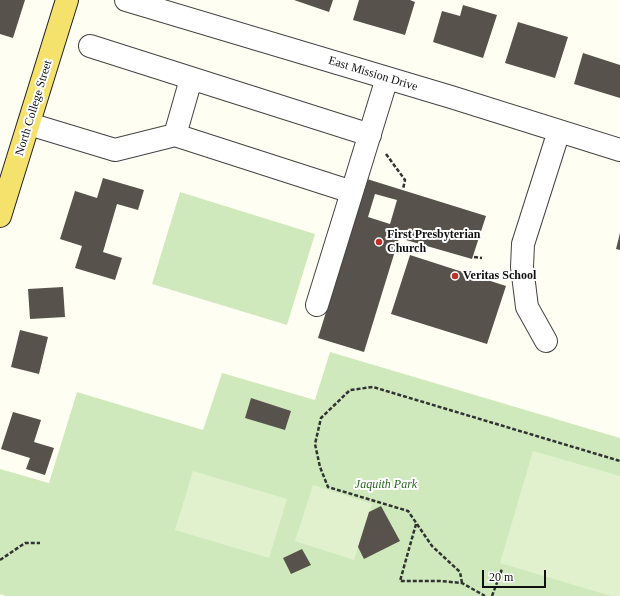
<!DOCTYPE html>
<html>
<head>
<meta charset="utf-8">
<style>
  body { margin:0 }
  #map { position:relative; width:620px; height:596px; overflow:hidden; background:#fffef3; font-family:Georgia,serif }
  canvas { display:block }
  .scale { position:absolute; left:482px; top:570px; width:64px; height:18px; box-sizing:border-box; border:2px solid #101010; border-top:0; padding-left:5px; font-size:12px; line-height:14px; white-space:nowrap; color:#101010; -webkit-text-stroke:3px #fff; paint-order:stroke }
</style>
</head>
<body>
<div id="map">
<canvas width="620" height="596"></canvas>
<div class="scale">20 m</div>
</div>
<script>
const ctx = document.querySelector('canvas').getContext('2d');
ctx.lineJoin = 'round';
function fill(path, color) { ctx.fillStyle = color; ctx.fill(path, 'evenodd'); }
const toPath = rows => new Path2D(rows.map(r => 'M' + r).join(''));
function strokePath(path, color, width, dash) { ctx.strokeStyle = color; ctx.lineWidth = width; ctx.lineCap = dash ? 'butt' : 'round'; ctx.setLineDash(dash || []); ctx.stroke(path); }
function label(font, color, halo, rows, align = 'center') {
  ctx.font = font + ' Georgia,serif'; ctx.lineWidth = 4; ctx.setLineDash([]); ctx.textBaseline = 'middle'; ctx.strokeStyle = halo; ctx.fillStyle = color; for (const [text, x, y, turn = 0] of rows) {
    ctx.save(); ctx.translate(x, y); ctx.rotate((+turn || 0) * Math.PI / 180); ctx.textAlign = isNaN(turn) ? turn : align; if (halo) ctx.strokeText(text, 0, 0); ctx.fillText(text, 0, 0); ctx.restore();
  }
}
const green = toPath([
  [180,192,315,234,287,325,152,284],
  [330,352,620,438,620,596,5,596,0,594,0,469,49,483,77,392,203,430,222,373,315,400]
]);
const pitch = toPath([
  [533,451,620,476,620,596,611,596,500,563],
  [193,471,287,499,269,558,175,530],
  [313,485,372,504,354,560,295,541]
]);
const building = toPath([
  [0,0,25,0,13,38,0,34],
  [294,0,333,0,329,12],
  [359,0,410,0,415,2,405,35,353,20],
  [463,5,497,15,483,58,433,42,442,11,460,16],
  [518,22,568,37,555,78,505,63],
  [583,53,620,65,620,98,574,84],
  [103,178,144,190,138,210,117,204,103,252,122,258,115,280,75,268,82,246,60,239,75,191,97,198],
  [367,179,486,216,472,259,399,238,364,352,318,338],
  [375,194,397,200,390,224,368,217],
  [620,233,620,250,616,249],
  [410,255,506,286,487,344,391,314],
  [63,287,65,317,30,319,28,289],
  [20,330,48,337,39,374,11,367],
  [251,398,291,411,285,430,245,418],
  [13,412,41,420,34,442,54,448,45,475,26,469,30,458,1,449],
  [381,506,400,541,364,559,358,547,369,512],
  [302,549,311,565,291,574,283,558]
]);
const path = toPath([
  [386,154,405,180,403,189],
  [474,257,482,258],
  [416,524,400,581,440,581,462,583,485,596],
  [0,560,25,543,40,543],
  [462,583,460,572,432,546,408,511,328,487,320,467,315,444,321,418,350,390,373,387,620,461],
  [492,596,502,569]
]);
const minor = toPath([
  [126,0,451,97,620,150],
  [90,46,370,135],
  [29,124,115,150,175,135,352,192,387,78],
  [175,135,191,79],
  [317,305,352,192],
  [546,341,527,307,522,267,523,244,559,131]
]);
const major = toPath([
  [0,216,67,0]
]);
const markers = [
  [379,242,4,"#be3129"],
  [455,276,4,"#be3129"]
];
const streetNames = [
  ["East Mission Drive",373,74,17],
  ["North College Street",34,108,-73]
];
const poiNames = [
  ["First Presbyterian",387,235],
  ["Church",387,249],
  ["Veritas School",463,276]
];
const parkNames = [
  ["Jaquith Park",386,485]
];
fill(green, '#cfe9bc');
fill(pitch, '#e1f1ce');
fill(building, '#58524c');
strokePath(minor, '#434343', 24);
strokePath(major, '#212121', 24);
strokePath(path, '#323232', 2.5, [4, 2]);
strokePath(minor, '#fff', 22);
strokePath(major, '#f5e26c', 22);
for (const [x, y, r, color] of markers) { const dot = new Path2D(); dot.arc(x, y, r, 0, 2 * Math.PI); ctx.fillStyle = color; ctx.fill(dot); strokePath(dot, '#fff', 1.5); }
label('12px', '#101010', '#fff', streetNames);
label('bold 12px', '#101010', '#fff', poiNames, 'left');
label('italic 12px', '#286720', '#fff', parkNames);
</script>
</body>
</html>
